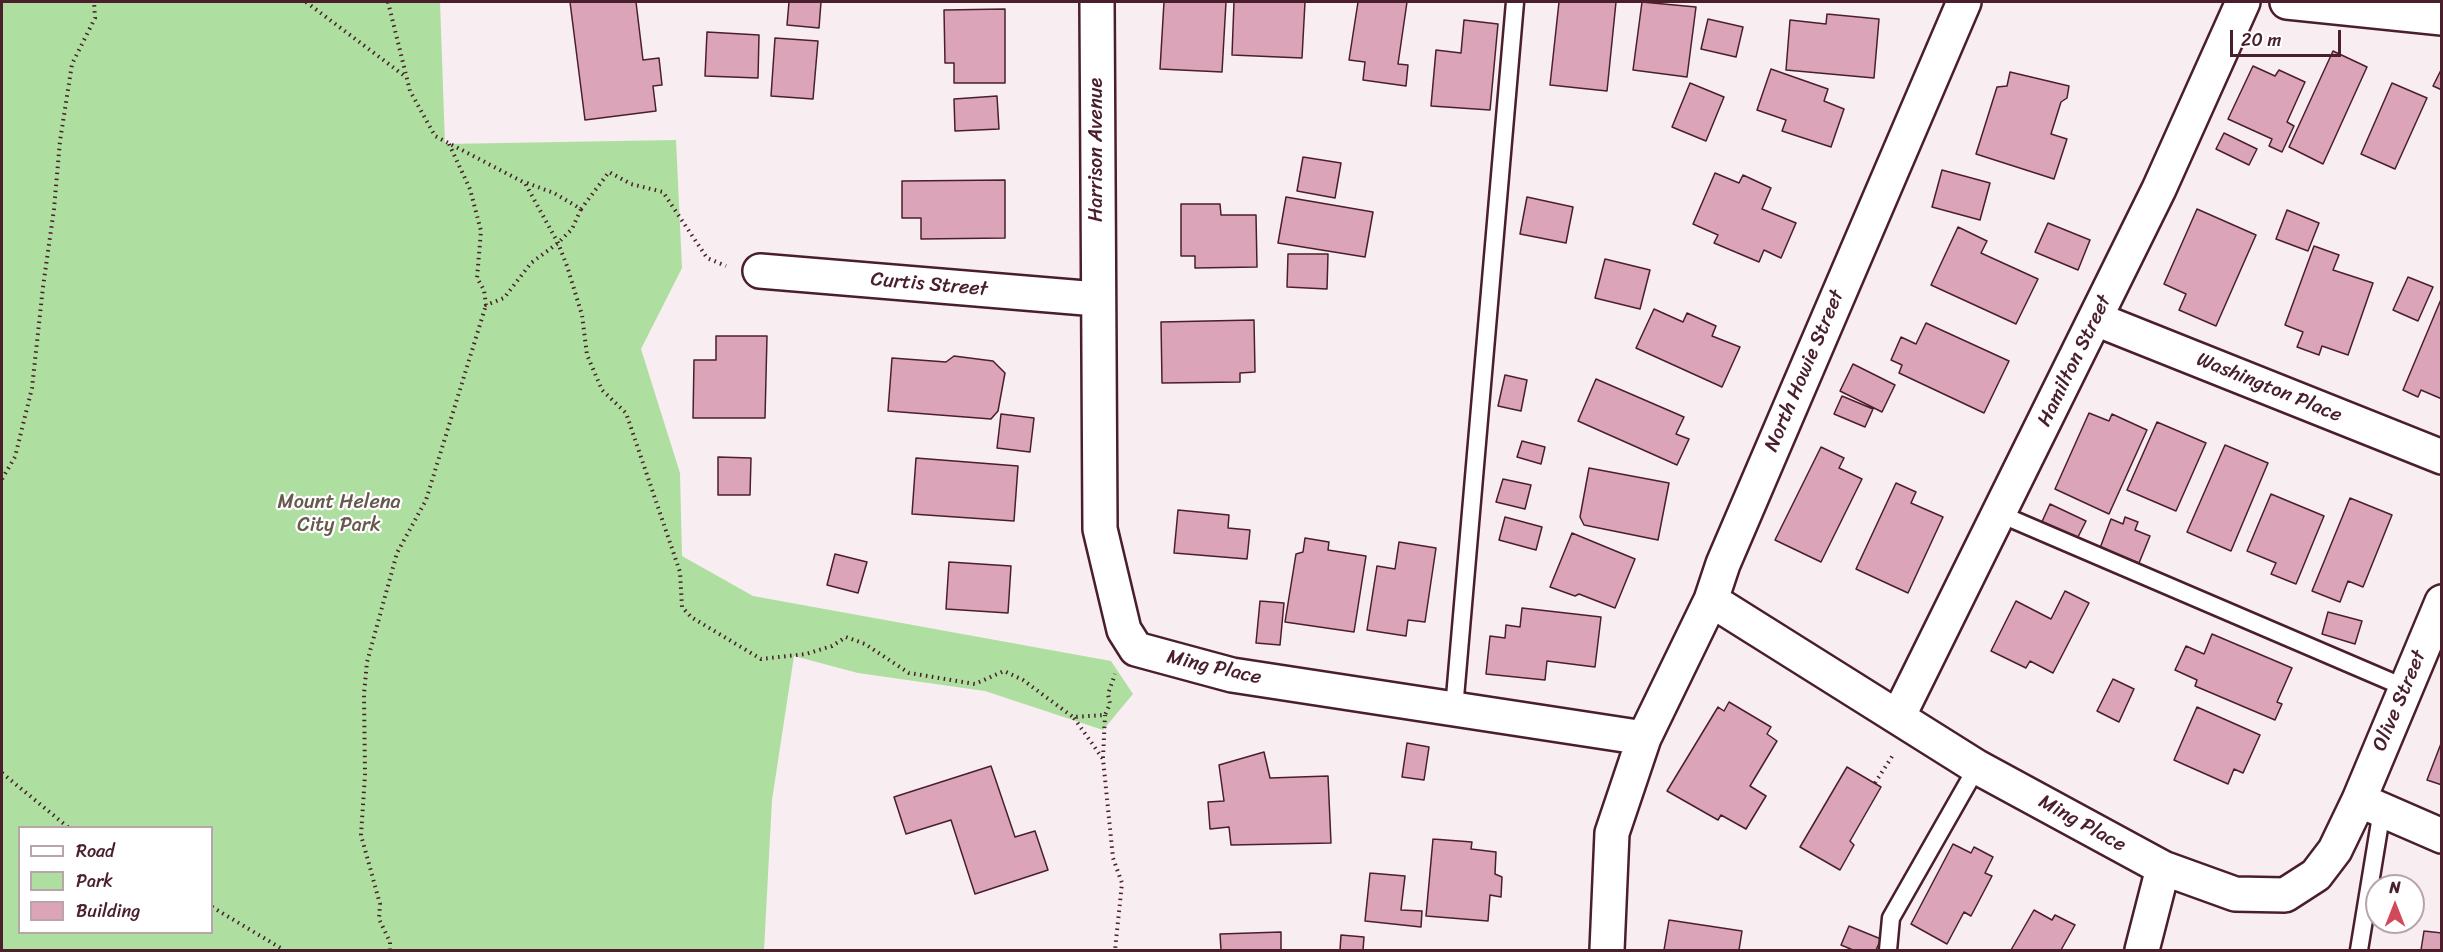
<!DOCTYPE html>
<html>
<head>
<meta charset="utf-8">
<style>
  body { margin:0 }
  #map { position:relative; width:2443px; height:952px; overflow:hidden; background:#f8edf1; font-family:Sriracha,sans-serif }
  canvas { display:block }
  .frame { position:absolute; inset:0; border:3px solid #4a1f2b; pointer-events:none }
  .legend { position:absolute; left:18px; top:826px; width:195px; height:108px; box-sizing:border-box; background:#fff; border:2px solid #b7a5aa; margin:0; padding:8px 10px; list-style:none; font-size:18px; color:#4a1f2b }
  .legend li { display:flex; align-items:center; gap:12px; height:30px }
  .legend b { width:30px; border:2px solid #b7a5aa }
  .north { position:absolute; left:2365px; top:874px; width:60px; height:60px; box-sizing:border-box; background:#fff; border:2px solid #b7a5aa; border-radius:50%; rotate:0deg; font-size:16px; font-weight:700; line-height:24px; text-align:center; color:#4a1f2b }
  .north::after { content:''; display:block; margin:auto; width:21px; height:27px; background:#d1495b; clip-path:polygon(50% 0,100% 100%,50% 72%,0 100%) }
  .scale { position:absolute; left:2230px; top:30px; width:111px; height:27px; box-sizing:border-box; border:3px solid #4a1f2b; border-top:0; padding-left:8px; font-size:18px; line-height:21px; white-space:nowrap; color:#4a1f2b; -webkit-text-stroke:4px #fff; paint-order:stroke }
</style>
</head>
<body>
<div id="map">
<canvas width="2443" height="952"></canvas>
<div class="frame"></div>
<ul class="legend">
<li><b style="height:8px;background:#fff"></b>Road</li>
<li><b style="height:16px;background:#aedfa0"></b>Park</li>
<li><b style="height:16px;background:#dba4b8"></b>Building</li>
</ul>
<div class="north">N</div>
<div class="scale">20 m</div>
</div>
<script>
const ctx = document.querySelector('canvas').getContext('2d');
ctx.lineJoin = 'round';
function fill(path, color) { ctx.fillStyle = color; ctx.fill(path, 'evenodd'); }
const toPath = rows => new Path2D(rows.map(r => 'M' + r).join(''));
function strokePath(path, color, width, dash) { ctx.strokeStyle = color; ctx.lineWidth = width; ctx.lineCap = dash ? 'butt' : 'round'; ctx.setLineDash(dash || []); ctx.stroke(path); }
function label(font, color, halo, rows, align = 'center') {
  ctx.font = font + ' Sriracha,sans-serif'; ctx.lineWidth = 4.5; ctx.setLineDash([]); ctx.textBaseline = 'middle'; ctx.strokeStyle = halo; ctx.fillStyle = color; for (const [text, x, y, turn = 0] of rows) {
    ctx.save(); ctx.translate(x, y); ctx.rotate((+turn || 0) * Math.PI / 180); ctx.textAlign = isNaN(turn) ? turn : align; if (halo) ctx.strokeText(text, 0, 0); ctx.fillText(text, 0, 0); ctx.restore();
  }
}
const green = toPath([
  [2,2,440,2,445,144,676,140,682,268,641,349,680,473,682,556,753,596,1111,661,1133,694,1103,730,985,691,858,673,794,656,772,800,764,950,2,950],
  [20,828,212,828,212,932,20,932]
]);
const building = toPath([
  [570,2,636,2,643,60,659,58,662,85,653,86,656,111,585,120,570,2],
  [789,2,821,2,819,28,787,25,789,2],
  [1164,2,1226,2,1222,72,1160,69,1164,2],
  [1234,2,1305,2,1302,58,1232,55,1234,2],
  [1358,2,1407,2,1398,64,1408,65,1406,86,1363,80,1365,62,1349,60,1358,2],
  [1559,2,1616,2,1607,91,1550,85,1559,2],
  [1642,2,1696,7,1687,77,1633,70,1642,2],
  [1005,9,1005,83,954,83,954,63,945,63,944,10,1005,9],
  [1827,14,1879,19,1874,78,1786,70,1790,20,1826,24,1827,14],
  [1708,19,1743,27,1736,57,1701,49,1708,19],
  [1464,20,1498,24,1490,110,1431,106,1436,50,1461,53,1464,20],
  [707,32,759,35,758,78,705,76,707,32],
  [775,38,818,41,813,99,771,96,775,38],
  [2333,51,2367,67,2323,164,2289,147,2333,51],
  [2253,66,2275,76,2279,70,2305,82,2287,122,2294,126,2282,152,2269,146,2272,139,2228,119,2253,66],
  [2442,68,2442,90,2433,86,2442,68],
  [1771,69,1828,89,1824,101,1844,109,1831,147,1782,131,1786,120,1757,110,1771,69],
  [2010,72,2069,86,2067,98,2061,102,2051,134,2067,139,2054,179,1976,154,1997,87,2007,86,2010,72],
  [1690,83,1724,97,1706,141,1672,127,1690,83],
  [2392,83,2427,98,2395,169,2361,154,2392,83],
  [997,96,999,129,955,131,954,99,997,96],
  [2224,133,2257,149,2249,165,2216,149,2224,133],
  [1303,157,1341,163,1335,198,1297,191,1303,157],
  [1942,170,1990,183,1980,220,1932,207,1942,170],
  [1715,173,1739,183,1743,175,1771,188,1762,209,1796,223,1781,258,1764,250,1759,262,1714,243,1718,235,1693,224,1715,173],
  [1005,180,1005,238,921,239,921,218,902,218,902,181,1005,180],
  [1286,197,1373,212,1365,257,1278,243,1286,197],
  [1527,197,1573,207,1566,243,1520,234,1527,197],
  [1181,204,1220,204,1221,215,1256,215,1257,267,1195,268,1195,256,1181,256,1181,204],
  [2197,209,2256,235,2216,326,2179,310,2186,294,2164,284,2197,209],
  [2287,210,2319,223,2308,251,2276,239,2287,210],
  [2048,223,2090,240,2078,270,2035,252,2048,223],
  [1958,227,1987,241,1981,253,2038,279,2016,324,1931,285,1958,227],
  [2314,246,2339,255,2333,270,2373,283,2348,355,2322,346,2319,355,2297,347,2303,332,2285,325,2314,246],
  [1288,254,1328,254,1327,289,1287,287,1288,254],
  [1605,259,1650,270,1640,309,1595,298,1605,259],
  [2408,277,2433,287,2418,321,2393,310,2408,277],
  [2442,297,2442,399,2421,390,2418,397,2403,390,2442,297],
  [1654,309,1683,322,1687,313,1716,326,1712,336,1740,347,1722,387,1636,348,1654,309],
  [1254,320,1255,372,1240,373,1240,382,1162,383,1161,322,1254,320],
  [1926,323,2009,361,1984,413,1899,373,1902,365,1891,360,1901,337,1916,344,1926,323],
  [716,336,767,336,765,418,693,418,694,360,716,360,716,336],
  [954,356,993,361,1005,373,998,411,991,419,888,411,892,358,946,362,954,356],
  [1853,364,1895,385,1882,412,1840,391,1853,364],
  [1505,375,1527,380,1521,411,1498,406,1505,375],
  [1596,379,1684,417,1676,434,1689,439,1677,465,1578,421,1596,379],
  [1842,396,1873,409,1865,427,1834,414,1842,396],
  [2089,413,2109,421,2112,414,2147,430,2109,514,2055,489,2089,413],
  [1001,414,1034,418,1030,452,997,448,1001,414],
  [2157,422,2206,443,2176,511,2127,490,2157,422],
  [1522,441,1545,447,1541,464,1517,457,1522,441],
  [2225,445,2268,463,2231,551,2187,532,2225,445],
  [1821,447,1844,458,1839,468,1862,479,1821,562,1775,540,1821,447],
  [718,457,751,458,750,495,718,495,718,457],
  [916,458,1018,466,1014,521,912,514,916,458],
  [1589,468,1669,483,1658,540,1584,525,1580,517,1589,468],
  [1503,479,1531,485,1525,509,1496,502,1503,479],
  [1896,483,1916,492,1911,503,1943,517,1908,593,1856,569,1896,483],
  [2271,494,2324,516,2296,584,2271,574,2276,563,2247,551,2271,494],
  [2350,498,2392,515,2363,587,2348,581,2340,602,2312,591,2350,498],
  [2050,504,2086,521,2075,543,2040,526,2050,504],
  [1178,510,1229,515,1228,528,1250,530,1247,559,1174,553,1178,510],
  [1505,517,1542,527,1536,550,1499,540,1505,517],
  [2125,517,2138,522,2135,530,2150,536,2139,563,2100,548,2111,519,2123,524,2125,517],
  [1572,533,1635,559,1615,608,1579,594,1575,596,1550,587,1572,533],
  [1305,538,1329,542,1328,550,1366,556,1354,632,1285,622,1296,554,1303,552,1305,538],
  [1399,542,1436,548,1425,622,1408,620,1406,636,1367,630,1377,566,1395,569,1399,542],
  [835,554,867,562,858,593,827,585,835,554],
  [949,562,1011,566,1008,613,946,609,949,562],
  [2065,591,2089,603,2053,673,2030,661,2026,668,1991,651,2016,601,2051,619,2065,591],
  [1260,601,1284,603,1280,645,1256,643,1260,601],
  [1522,608,1601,617,1595,667,1547,661,1545,680,1486,674,1490,636,1505,638,1506,625,1520,627,1522,608],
  [2328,612,2362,621,2355,644,2322,634,2328,612],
  [2212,634,2292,668,2277,702,2282,704,2275,720,2195,686,2197,680,2175,670,2186,646,2204,654,2212,634],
  [2113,679,2134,689,2119,722,2097,711,2113,679],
  [1729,702,1771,727,1767,734,1777,741,1750,786,1766,796,1746,829,1721,815,1718,820,1667,791,1718,707,1724,711,1729,702],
  [2197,707,2260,735,2243,773,2234,769,2228,784,2174,760,2197,707],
  [2442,741,2442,785,2427,780,2442,741],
  [1407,743,1429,747,1424,780,1402,777,1407,743],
  [1264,752,1270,778,1328,776,1331,843,1231,845,1229,827,1210,829,1208,802,1224,801,1219,765,1264,752],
  [991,766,1015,837,1035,831,1048,870,975,894,951,820,906,834,894,797,991,766],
  [1847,767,1881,787,1850,841,1854,845,1840,870,1800,847,1847,767],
  [1433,839,1472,842,1471,849,1496,852,1495,874,1502,877,1501,897,1490,895,1488,921,1426,916,1433,839],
  [1953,844,1971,853,1974,847,1993,857,1985,873,1992,876,1971,916,1964,912,1947,944,1911,924,1953,844],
  [1370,873,1405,876,1401,910,1422,911,1421,927,1365,921,1370,873],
  [2034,910,2052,920,2055,915,2075,925,2061,950,2011,950,2034,910],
  [1669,920,1742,931,1739,950,1664,950,1669,920],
  [1849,926,1881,939,1876,950,1853,950,1841,945,1849,926],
  [2424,931,2442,933,2442,950,2421,950,2424,931],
  [1281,932,1281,950,1221,950,1220,934,1281,932],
  [1341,935,1364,937,1363,950,1340,950,1341,935]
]);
const path = toPath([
  [306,2,406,77],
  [388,2,410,91,435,136,525,183,558,243,567,266,582,315,587,355,602,390,626,413,680,572,682,607,691,617,761,659,806,654,832,646,846,637,865,644,909,673,975,684,1004,671,1023,680,1073,717,1105,715,1110,704,1108,694,1115,674],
  [449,144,470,189,481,231,477,278,484,290,486,305,504,298,531,263,558,243,572,229,581,209],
  [527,183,554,193,581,209,609,172,631,184,663,192,707,258,726,266],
  [2,479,15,457,32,388,43,287,54,209,60,141,72,64,95,18,94,2],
  [1074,718,1103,759,1113,858,1122,883,1115,950],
  [1103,758,1105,715],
  [2,773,69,828],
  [1875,783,1893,755],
  [212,907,284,950],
  [390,950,390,942,379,919,380,904,361,835,365,775,364,694,367,662,397,553,426,500,486,305]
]);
const lane = toPath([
  [2000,514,2406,688],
  [1454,709,1515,2],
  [1888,950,1891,918,1977,767],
  [2359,950,2382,810]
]);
const street = toPath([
  [1097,2,1100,529,1124,630,1136,649,1232,675,1644,738],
  [2287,2,2442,18],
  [760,271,1097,299],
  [2096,319,2442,457],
  [1711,600,1977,767,2163,868,2235,894,2285,895,2316,875,2335,850,2359,800,2442,602],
  [1898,717,2159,189,2243,2],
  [2359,800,2442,836],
  [1607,950,1612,833,1644,738,1711,600,1723,564,1964,2],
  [2142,950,2163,868]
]);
const streetNames = [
  ["Harrison Avenue",1097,150,-90],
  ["Curtis Street",929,285,5],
  ["Hamilton Street",2075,361,-64],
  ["North Howie Street",1805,371,-67],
  ["Washington Place",2269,388,22],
  ["Ming Place",1214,668,13],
  ["Olive Street",2400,701,-67],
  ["Ming Place",2082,824,29]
];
const parkNames = [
  ["Mount Helena",339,503],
  ["City Park",339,526]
];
fill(green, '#aedfa0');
fill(building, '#dba4b8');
strokePath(building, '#4a1f2b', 1.5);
strokePath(lane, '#4a1f2b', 21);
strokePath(street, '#4a1f2b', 38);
strokePath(path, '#4a1f2b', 4, [1.5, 4.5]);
strokePath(lane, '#fff', 16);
strokePath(street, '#fff', 33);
label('20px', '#4a1f2b', '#fff', streetNames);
label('20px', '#68594e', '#fff', parkNames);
</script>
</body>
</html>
